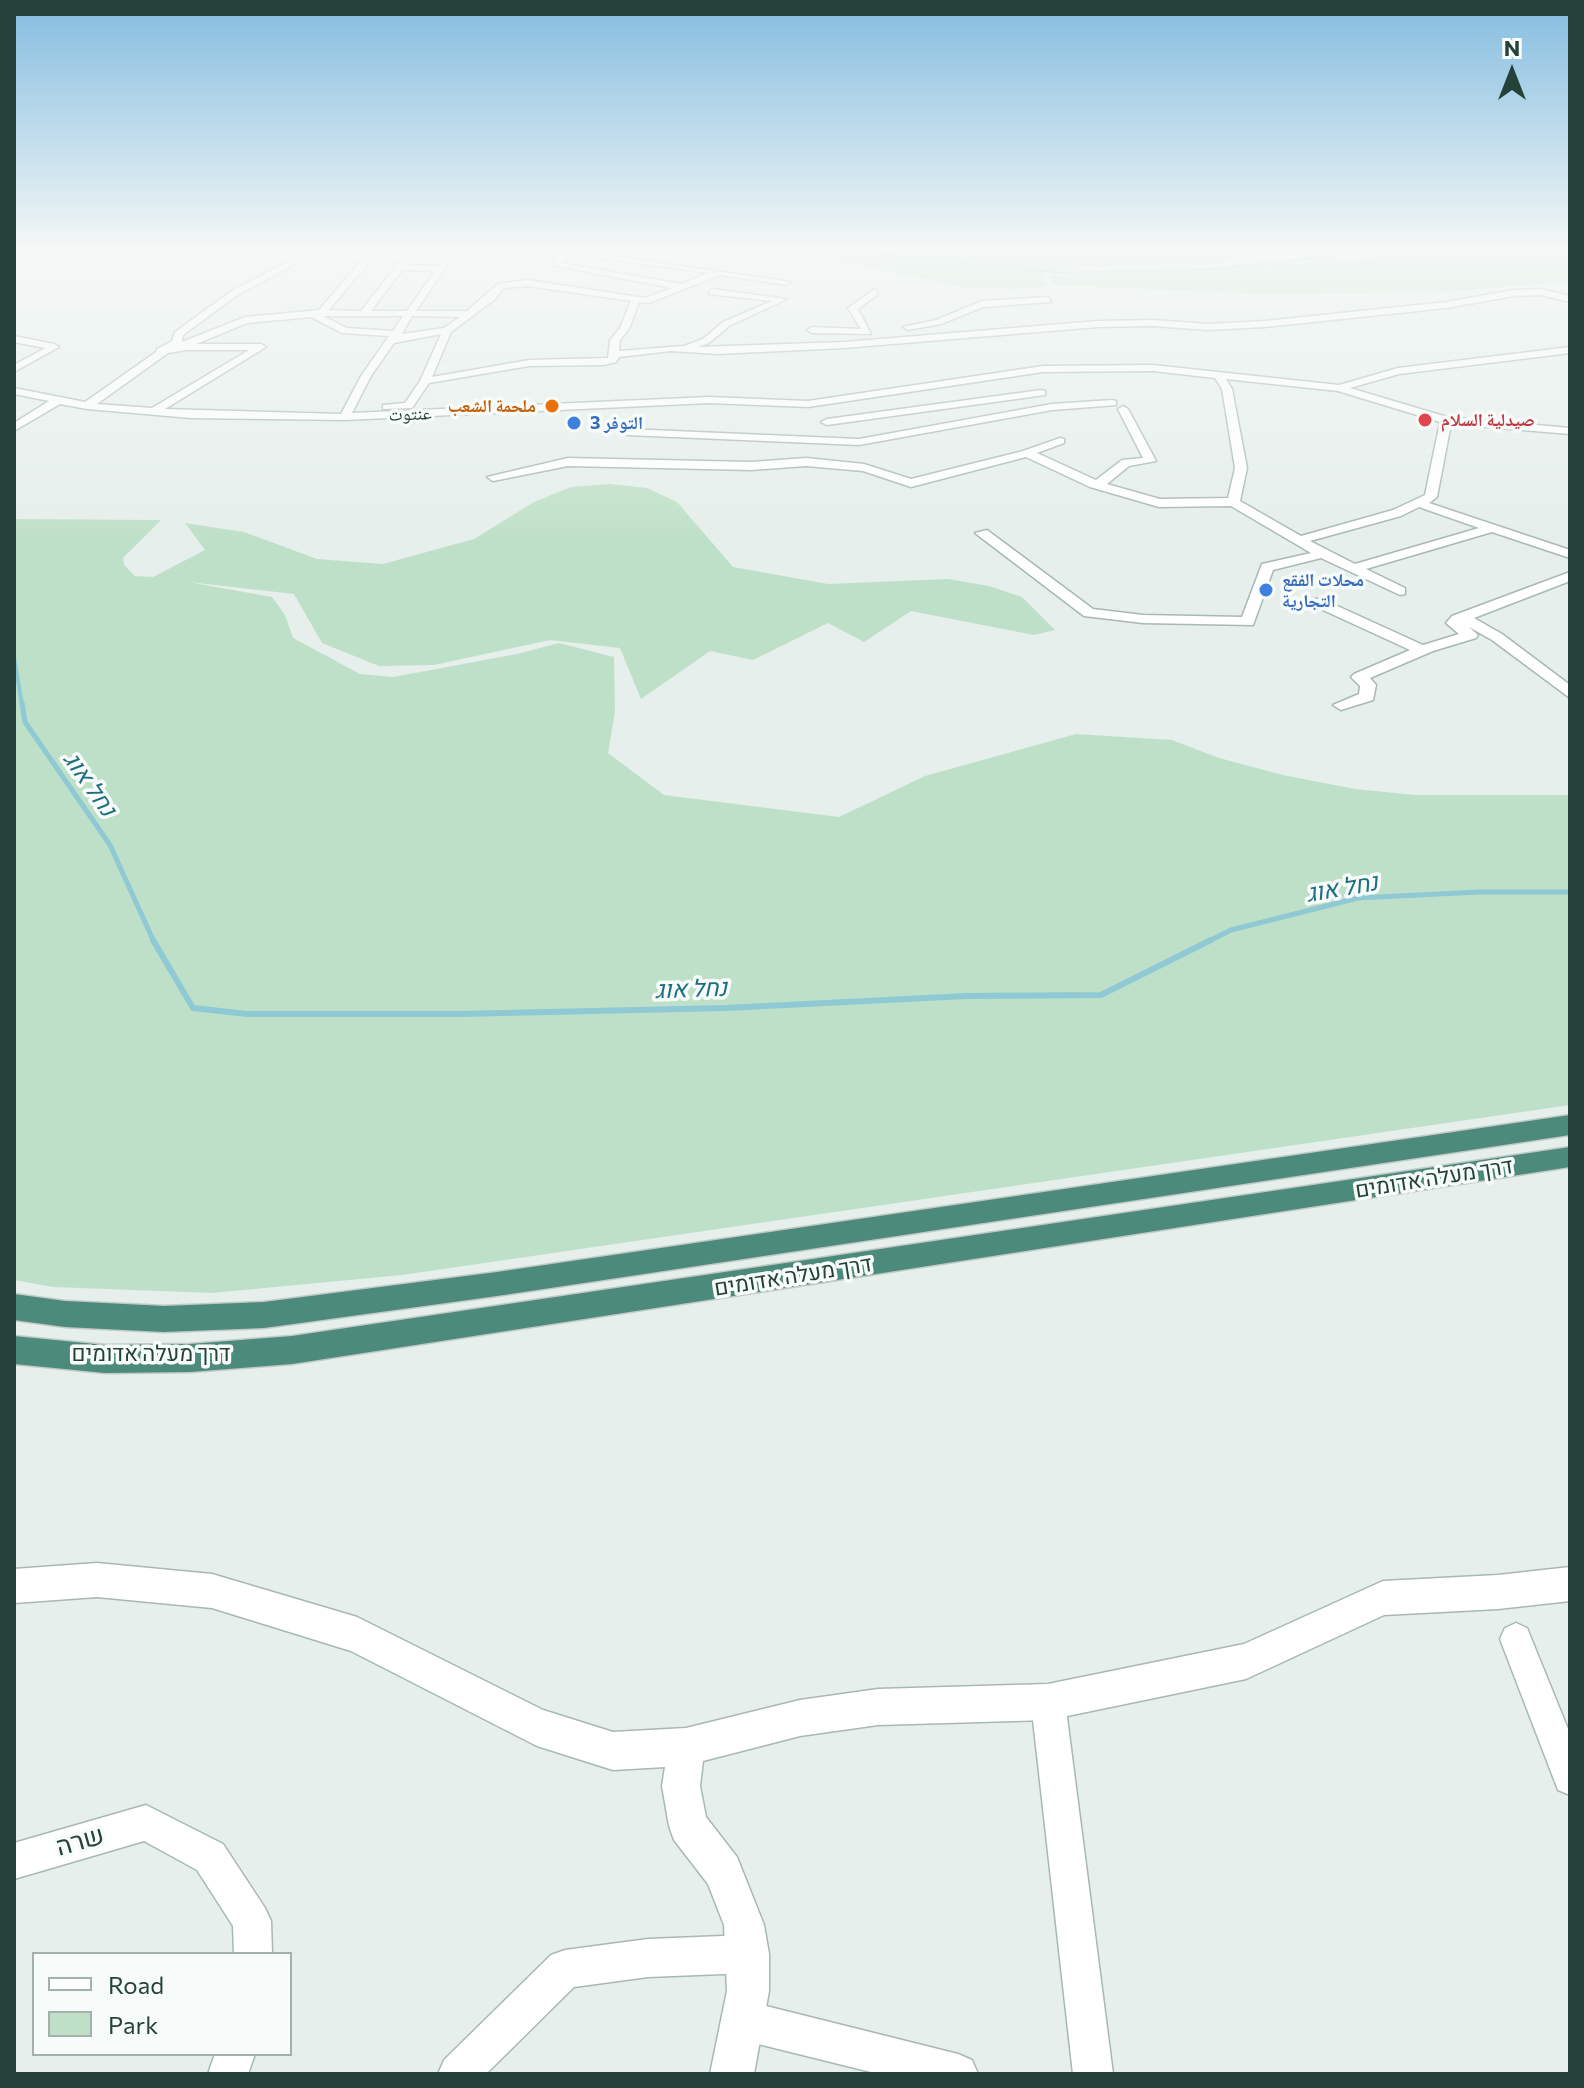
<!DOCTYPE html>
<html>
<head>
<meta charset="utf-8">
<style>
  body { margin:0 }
  #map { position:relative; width:1584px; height:2088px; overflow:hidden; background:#e6efeb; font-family:Commissioner,sans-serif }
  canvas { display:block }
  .frame { position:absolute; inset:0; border:16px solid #24423a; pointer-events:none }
  .legend { position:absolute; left:32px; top:1952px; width:260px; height:104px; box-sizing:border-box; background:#f7fbf9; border:2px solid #a3b1ad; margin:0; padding:10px 14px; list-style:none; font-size:24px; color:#24423a }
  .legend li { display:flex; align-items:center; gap:16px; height:40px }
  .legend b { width:40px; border:2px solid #a3b1ad }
  .north { position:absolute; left:1472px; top:32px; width:80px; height:80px; -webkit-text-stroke:6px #f7fbf9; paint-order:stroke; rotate:0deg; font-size:22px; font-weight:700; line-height:32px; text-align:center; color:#24423a }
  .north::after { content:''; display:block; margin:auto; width:28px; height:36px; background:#24423a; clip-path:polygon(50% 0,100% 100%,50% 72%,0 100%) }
</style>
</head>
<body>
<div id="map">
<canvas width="1584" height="2088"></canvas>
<div class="frame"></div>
<ul class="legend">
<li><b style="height:10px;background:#fff"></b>Road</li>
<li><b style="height:22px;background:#bfe0c8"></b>Park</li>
</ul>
<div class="north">N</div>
</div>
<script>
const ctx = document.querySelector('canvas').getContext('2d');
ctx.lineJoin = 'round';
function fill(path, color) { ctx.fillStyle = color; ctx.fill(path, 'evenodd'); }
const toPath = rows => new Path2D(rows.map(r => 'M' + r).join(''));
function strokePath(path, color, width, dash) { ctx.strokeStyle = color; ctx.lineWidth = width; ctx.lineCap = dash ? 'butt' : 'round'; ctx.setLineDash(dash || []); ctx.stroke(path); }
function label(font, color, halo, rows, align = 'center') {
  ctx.font = font + ' Commissioner,"Noto Naskh Arabic",Heebo,sans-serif'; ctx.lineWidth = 7; ctx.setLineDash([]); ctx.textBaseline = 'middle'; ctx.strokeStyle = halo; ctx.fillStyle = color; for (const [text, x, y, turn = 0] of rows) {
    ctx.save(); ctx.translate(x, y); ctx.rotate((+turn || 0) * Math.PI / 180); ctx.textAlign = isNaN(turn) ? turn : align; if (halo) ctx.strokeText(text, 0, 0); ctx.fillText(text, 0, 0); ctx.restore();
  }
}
const green = toPath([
  [779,248,857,249,1353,248,1186,264,1079,266,1040,274,1046,286,1015,289,964,287],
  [1433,248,1570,248,1570,281,1446,292,1263,294,1054,285,1049,276,1329,261,1426,253],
  [610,484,647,488,677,502,733,567,828,584,948,579,989,586,1022,597,1055,630,1034,635,911,611,864,642,828,623,753,660,710,651,641,699,620,648,550,640,434,665,379,666,322,643,294,594,188,582,272,597,285,615,293,638,360,674,393,677,517,654,559,643,614,657,615,712,608,753,664,795,839,817,925,776,1076,734,1172,740,1219,758,1283,775,1355,789,1415,795,1570,795,1570,1105,402,1275,212,1293,53,1287,14,1280,14,519,161,520,123,558,124,565,135,576,153,577,205,550,185,523,244,532,317,559,383,564,474,539,534,502,571,487]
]);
const streamFar3 = toPath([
  [825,248,1061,273,1213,269,1404,248]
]);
const streamFar2 = toPath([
  [14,657,22,705]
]);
const streamFar1 = toPath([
  [22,703,25,722,110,845,154,942],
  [1207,942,1231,930,1358,898,1479,892,1570,892]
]);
const stream = toPath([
  [153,940,193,1008,247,1014,459,1014,725,1008,967,996,1101,995,1211,940]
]);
const minor = toPath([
  [315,248,326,248,239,294,183,335,182,342,245,317,319,310,372,248,381,248,329,310,361,311,410,248,418,248,406,265,438,266,451,248,459,248,416,311,467,311,498,284,528,280,645,298,672,288,552,265,560,254,584,252,791,282,787,285,720,275,649,303,639,302,629,329,620,340,619,351,684,346,703,339,723,322,772,301,709,294,712,289,787,299,729,326,709,343,698,347,844,342,1098,321,1153,320,1208,324,1265,321,1446,302,1514,290,1541,289,1570,296,1570,302,1541,295,1514,296,1446,308,1265,327,1208,330,1153,326,1098,327,844,348,718,354,671,351,619,357,616,362,604,365,529,366,429,383,412,408,383,409,383,405,405,403,420,381,441,334,394,343,371,376,352,413,709,397,808,401,1043,366,1153,365,1339,385,1398,368,1570,347,1570,353,1399,374,1350,388,1447,417,1570,428,1570,434,1451,424,1437,497,1429,503,1570,550,1570,558,1492,532,1366,569,1405,588,1405,594,1400,595,1321,558,1273,570,1253,625,1143,623,1084,616,975,533,987,530,1093,609,1143,615,1242,617,1262,564,1311,553,1231,506,1159,507,1090,487,1026,457,911,487,863,471,806,466,751,470,568,466,493,481,487,477,568,458,751,462,806,458,864,464,911,479,1023,451,1060,438,1064,439,1064,443,1037,453,1096,480,1122,460,1143,458,1118,409,1123,406,1128,409,1156,461,1129,466,1107,484,1160,499,1228,498,1235,468,1222,389,1215,378,1153,371,1043,372,808,407,709,403,345,420,191,418,87,409,60,404,14,431,14,423,49,401,14,394,14,388,85,402,156,352,157,349,172,341,175,332,233,290,315,248],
  [584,256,709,273,681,284,561,263,566,258,584,256],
  [402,270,435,271,407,311,371,311,402,270],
  [528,286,631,301,620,328,610,340,608,358,529,360,432,377,451,332,495,299,504,288,528,286],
  [323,316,403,316,393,331,347,328,323,316],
  [412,316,460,317,444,328,402,334,412,316],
  [311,317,342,333,389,336,361,376,341,414,165,409,266,347,261,344,196,344,247,323,311,317],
  [186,350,249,350,152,408,97,404,168,353,186,350],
  [1226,379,1338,391,1440,422,1425,495,1393,510,1301,536,1240,501,1247,468,1232,389,1226,379],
  [1419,507,1479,528,1355,564,1310,541,1401,516,1419,507],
  [875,289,878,294,858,309,871,334,812,333,807,330,812,327,861,329,848,308,875,289],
  [1048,297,1051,302,983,307,941,324,908,330,903,327,936,320,982,301,1048,297],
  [14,336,54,344,59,347,14,372,14,365,45,348,14,342,14,336],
  [1041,390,1045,391,1045,395,827,425,821,422,827,419,1041,390],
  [1112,400,1116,401,1116,405,1052,410,859,445,627,435,621,432,627,429,859,439,1052,404,1112,400],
  [1570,572,1570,581,1474,618,1502,634,1570,685,1570,698,1492,640,1469,627,1478,635,1476,638,1433,651,1370,678,1376,685,1373,700,1341,710,1333,705,1359,694,1360,686,1351,677,1354,674,1410,650,1312,605,1312,599,1322,599,1423,645,1459,634,1446,623,1452,616,1570,572],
  [1516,1623,1527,1628,1570,1734,1570,1795,1558,1790,1500,1639,1505,1628,1516,1623],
  [1048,1685,1060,1690,1065,1702,1113,2074,1073,2074,1031,1702,1036,1690,1048,1685],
  [146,1805,223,1844,265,1908,271,1921,272,1954,234,1954,233,1926,197,1870,144,1841,14,1879,14,1843,146,1805],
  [748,1935,761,1941,767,1954,761,1967,748,1973,648,1977,574,1987,486,2074,438,2074,444,2060,551,1955,565,1950,648,1939,748,1935],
  [742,2000,958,2054,972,2060,978,2074,879,2074,742,2040,728,2034,722,2020,728,2006,742,2000],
  [215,2054,255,2054,248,2074,208,2074,215,2054]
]);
const tertiary = toPath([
  [97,1563,212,1574,357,1617,543,1710,613,1732,686,1728,800,1700,878,1689,1048,1684,1244,1644,1383,1581,1498,1575,1570,1567,1570,1601,1498,1609,1384,1615,1246,1679,1048,1720,878,1725,800,1736,703,1761,700,1786,706,1817,737,1857,764,1925,769,1954,769,1991,754,2074,710,2074,727,1991,724,1925,708,1884,674,1840,669,1826,662,1786,665,1767,613,1770,537,1746,351,1651,212,1608,97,1597,14,1603,14,1569,97,1563]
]);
const trunk = toPath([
  [1570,1115,1570,1135,497,1296,264,1328,164,1332,65,1327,14,1320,14,1294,65,1301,164,1306,264,1302,497,1272,1570,1115],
  [1570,1147,1570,1167,292,1364,190,1372,105,1373,14,1364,14,1336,105,1345,190,1344,292,1336,1570,1147]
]);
const markers = [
  [552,406,8,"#e8710a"],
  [1425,420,8,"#e0444e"],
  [574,423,8,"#3f7fe0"],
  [1266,590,8,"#3f7fe0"]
];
const farFoodnames = [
  ["ملحمة الشعب",536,406]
];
const farStreetnames = [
  ["عنتوت",410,414,-2]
];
const farHealthnames = [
  ["صيدلية السلام",1441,420]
];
const farShopnames = [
  ["التوفر 3",590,423],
  ["محلات الفقع",1282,580],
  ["التجارية",1282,601]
];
const streetNames = [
  ["דרך מעלה אדומים",1434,1178,-9],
  ["דרך מעלה אדומים",793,1276,-9],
  ["דרך מעלה אדומים",151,1354]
];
const waterNames = [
  ["נחל אוג",90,784,55],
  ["נחל אוג",1342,888,-10],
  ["נחל אוג",691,989,-2]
];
const nearStreetnames = [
  ["שרה",80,1841,-16]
];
fill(green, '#bfe0c8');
strokePath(streamFar3, '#8ec9d4', 2);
strokePath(streamFar2, '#8ec9d4', 4);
strokePath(streamFar1, '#8ec9d4', 5);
strokePath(stream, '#8ec9d4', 6);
strokePath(minor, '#a8b8b2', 3);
strokePath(tertiary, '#a8b8b2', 3);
strokePath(trunk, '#c2cac8', 3);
fill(minor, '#fff');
fill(tertiary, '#fff');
fill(trunk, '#4c8a7c');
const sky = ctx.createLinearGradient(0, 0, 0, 541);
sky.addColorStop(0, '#84bce0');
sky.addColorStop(0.46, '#f4f8f6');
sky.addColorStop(1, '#f4f8f600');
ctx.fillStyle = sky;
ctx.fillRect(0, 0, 1584, 541);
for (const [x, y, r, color] of markers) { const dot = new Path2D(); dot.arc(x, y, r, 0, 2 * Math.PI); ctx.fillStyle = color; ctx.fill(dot); strokePath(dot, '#f7fbf9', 3); }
label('bold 18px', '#c56008', '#f7fbf9', farFoodnames, 'right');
label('18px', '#24423a', '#f7fbf9', farStreetnames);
label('bold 18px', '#be3a42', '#f7fbf9', farHealthnames, 'left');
label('bold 18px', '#366cbe', '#f7fbf9', farShopnames, 'left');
label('22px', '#24423a', '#f7fbf9', streetNames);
label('italic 24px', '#1c6f80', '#f7fbf9', waterNames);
label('26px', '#24423a', '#f7fbf9', nearStreetnames);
</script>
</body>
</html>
